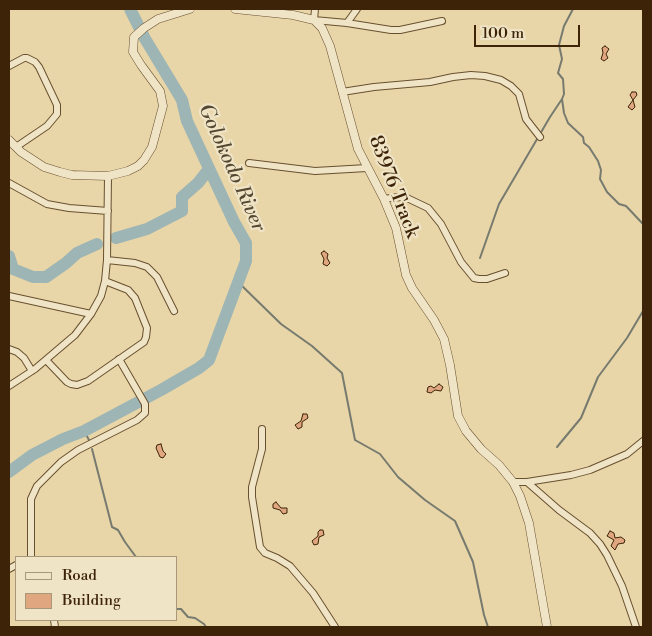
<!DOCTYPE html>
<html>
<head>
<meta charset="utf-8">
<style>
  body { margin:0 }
  #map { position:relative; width:652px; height:636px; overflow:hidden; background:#e8d5a8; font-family:"Libre Bodoni",serif }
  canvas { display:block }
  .frame { position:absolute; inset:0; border:10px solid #3d2307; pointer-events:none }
  .legend { position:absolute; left:15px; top:556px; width:162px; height:65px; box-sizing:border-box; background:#f0e4c6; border:1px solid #a8977a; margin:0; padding:6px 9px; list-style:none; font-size:15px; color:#3d2307 }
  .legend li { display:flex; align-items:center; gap:10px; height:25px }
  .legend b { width:25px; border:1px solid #a8977a }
  .scale { position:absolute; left:474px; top:25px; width:106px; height:22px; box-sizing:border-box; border:2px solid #3d2307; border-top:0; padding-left:6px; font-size:15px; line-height:18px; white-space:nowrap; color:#3d2307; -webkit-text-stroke:4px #f0e4c6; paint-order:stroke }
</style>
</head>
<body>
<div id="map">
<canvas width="652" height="636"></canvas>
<div class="frame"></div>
<ul class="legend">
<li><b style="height:6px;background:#f0e4c6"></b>Road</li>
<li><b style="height:14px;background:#e0a67f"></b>Building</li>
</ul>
<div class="scale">100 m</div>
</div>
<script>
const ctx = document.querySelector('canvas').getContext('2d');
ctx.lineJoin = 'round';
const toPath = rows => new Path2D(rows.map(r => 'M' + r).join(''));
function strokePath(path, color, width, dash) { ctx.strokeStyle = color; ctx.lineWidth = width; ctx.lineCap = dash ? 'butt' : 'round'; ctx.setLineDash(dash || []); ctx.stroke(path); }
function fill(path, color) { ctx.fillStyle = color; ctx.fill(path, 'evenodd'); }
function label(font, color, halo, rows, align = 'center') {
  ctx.font = font + ' "Libre Bodoni",serif'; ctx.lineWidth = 4.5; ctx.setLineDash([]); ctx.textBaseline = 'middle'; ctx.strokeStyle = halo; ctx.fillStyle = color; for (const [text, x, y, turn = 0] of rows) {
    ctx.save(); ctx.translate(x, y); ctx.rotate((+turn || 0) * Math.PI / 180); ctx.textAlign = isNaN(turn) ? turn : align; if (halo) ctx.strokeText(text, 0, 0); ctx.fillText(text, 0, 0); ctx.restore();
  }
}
const stream = toPath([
  [573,9,564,26,559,45,562,59,558,73,563,79,564,94,562,99,564,113,568,123,583,137,584,143,589,147,598,161,601,170,600,179,607,192,619,204,626,206,643,224],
  [480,258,499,204,550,117,562,99],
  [238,282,281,324,312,346,342,373,355,440,380,454,398,477,425,500,455,521,473,562,484,615,488,627],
  [84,431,89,440],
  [557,447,581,418,598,377,627,338,643,311],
  [92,449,112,527,118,530,125,542,136,557],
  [176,609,181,609,188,617,195,618,204,624,206,627]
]);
const river = toPath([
  [116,238,147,229,182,211,182,197,198,183,209,169],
  [9,256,13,269,33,277,46,277,66,263,77,253,97,244],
  [9,472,32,455,63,439,84,431,161,390,199,368,209,360,246,261,246,243,234,222,187,121,182,100,144,37,130,9]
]);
const building = toPath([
  [605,46,609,49,606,54,608,58,604,61,601,59,603,53,602,48,605,46],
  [632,92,636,92,637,95,633,100,635,107,632,110,628,107,633,100,630,95,632,92],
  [324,251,328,254,327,258,330,263,327,266,323,264,324,259,321,253,324,251],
  [439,384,443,387,441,391,435,390,431,393,427,392,428,387,431,386,434,388,439,384],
  [303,414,307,414,308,418,302,422,302,427,298,429,295,425,301,421,303,414],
  [161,444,163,451,166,454,163,458,160,457,156,448,157,445,161,444],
  [276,502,281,508,287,508,287,513,283,514,280,510,273,508,273,504,276,502],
  [320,530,323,530,324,535,319,537,318,544,314,545,312,541,318,536,318,532,320,530],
  [610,531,614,533,615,538,621,537,625,540,624,543,618,544,615,550,611,546,614,540,607,536,610,531]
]);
const minor = toPath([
  [315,9,314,20,347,23,391,30,400,30,442,21],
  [347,23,357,9],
  [9,66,24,58,27,58,35,62,39,67,57,105,57,114,47,126,16,147],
  [342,92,374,87,430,82,453,77,471,75,485,76,501,80,511,86,519,94,526,119,540,137],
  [249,163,315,171,367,168],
  [9,183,47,204,69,208,108,211],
  [384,199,398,197,407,198,428,208,441,224,461,262,474,278,479,279,487,279,505,273],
  [107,260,135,263,147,267,157,277,174,311],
  [9,296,91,314],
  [9,349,17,352,24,358,32,371],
  [46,360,67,382,71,384,77,385,88,381,144,342,146,337,147,328,135,298,128,290,105,281],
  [9,386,35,369,75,335,91,314,101,296,105,281,107,260,108,176],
  [262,429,262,449,252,487,252,497,260,547,265,553,277,558,290,566,313,593,335,627],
  [513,482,527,482,559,510,590,533,600,544,607,555,622,586,636,627],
  [527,482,571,475,590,470,627,454,643,441],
  [31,557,31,499,37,486,61,462,78,450,137,420,145,413,145,404,119,359],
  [9,569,16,565],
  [54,620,55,627]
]);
const tertiary = toPath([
  [235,9,293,15,314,20,322,28,330,46,358,149,384,199,396,228,406,275,412,288,434,320,444,339,450,365,458,416,466,431,481,449,499,465,513,482,520,496,529,523,547,627],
  [9,140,21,152,44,167,60,172,72,175,108,176,128,171,138,166,144,160,152,147,163,106,160,91,141,65,133,52,134,37,144,28,158,19,190,9]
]);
const streetNames = [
  ["83976 Track",393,187,69]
];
const waterNames = [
  ["Golokodo River",231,168,66]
];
strokePath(stream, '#777b6f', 2);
strokePath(river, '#9db5b4', 12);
fill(building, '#e0a67f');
strokePath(building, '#3d2307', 1);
strokePath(minor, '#68502f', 8);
strokePath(tertiary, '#68502f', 9);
strokePath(minor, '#f0e4c6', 6);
strokePath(tertiary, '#f0e4c6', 8);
label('19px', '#3d2307', '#f0e4c6', streetNames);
label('italic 20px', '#554832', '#f0e4c6', waterNames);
</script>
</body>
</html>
